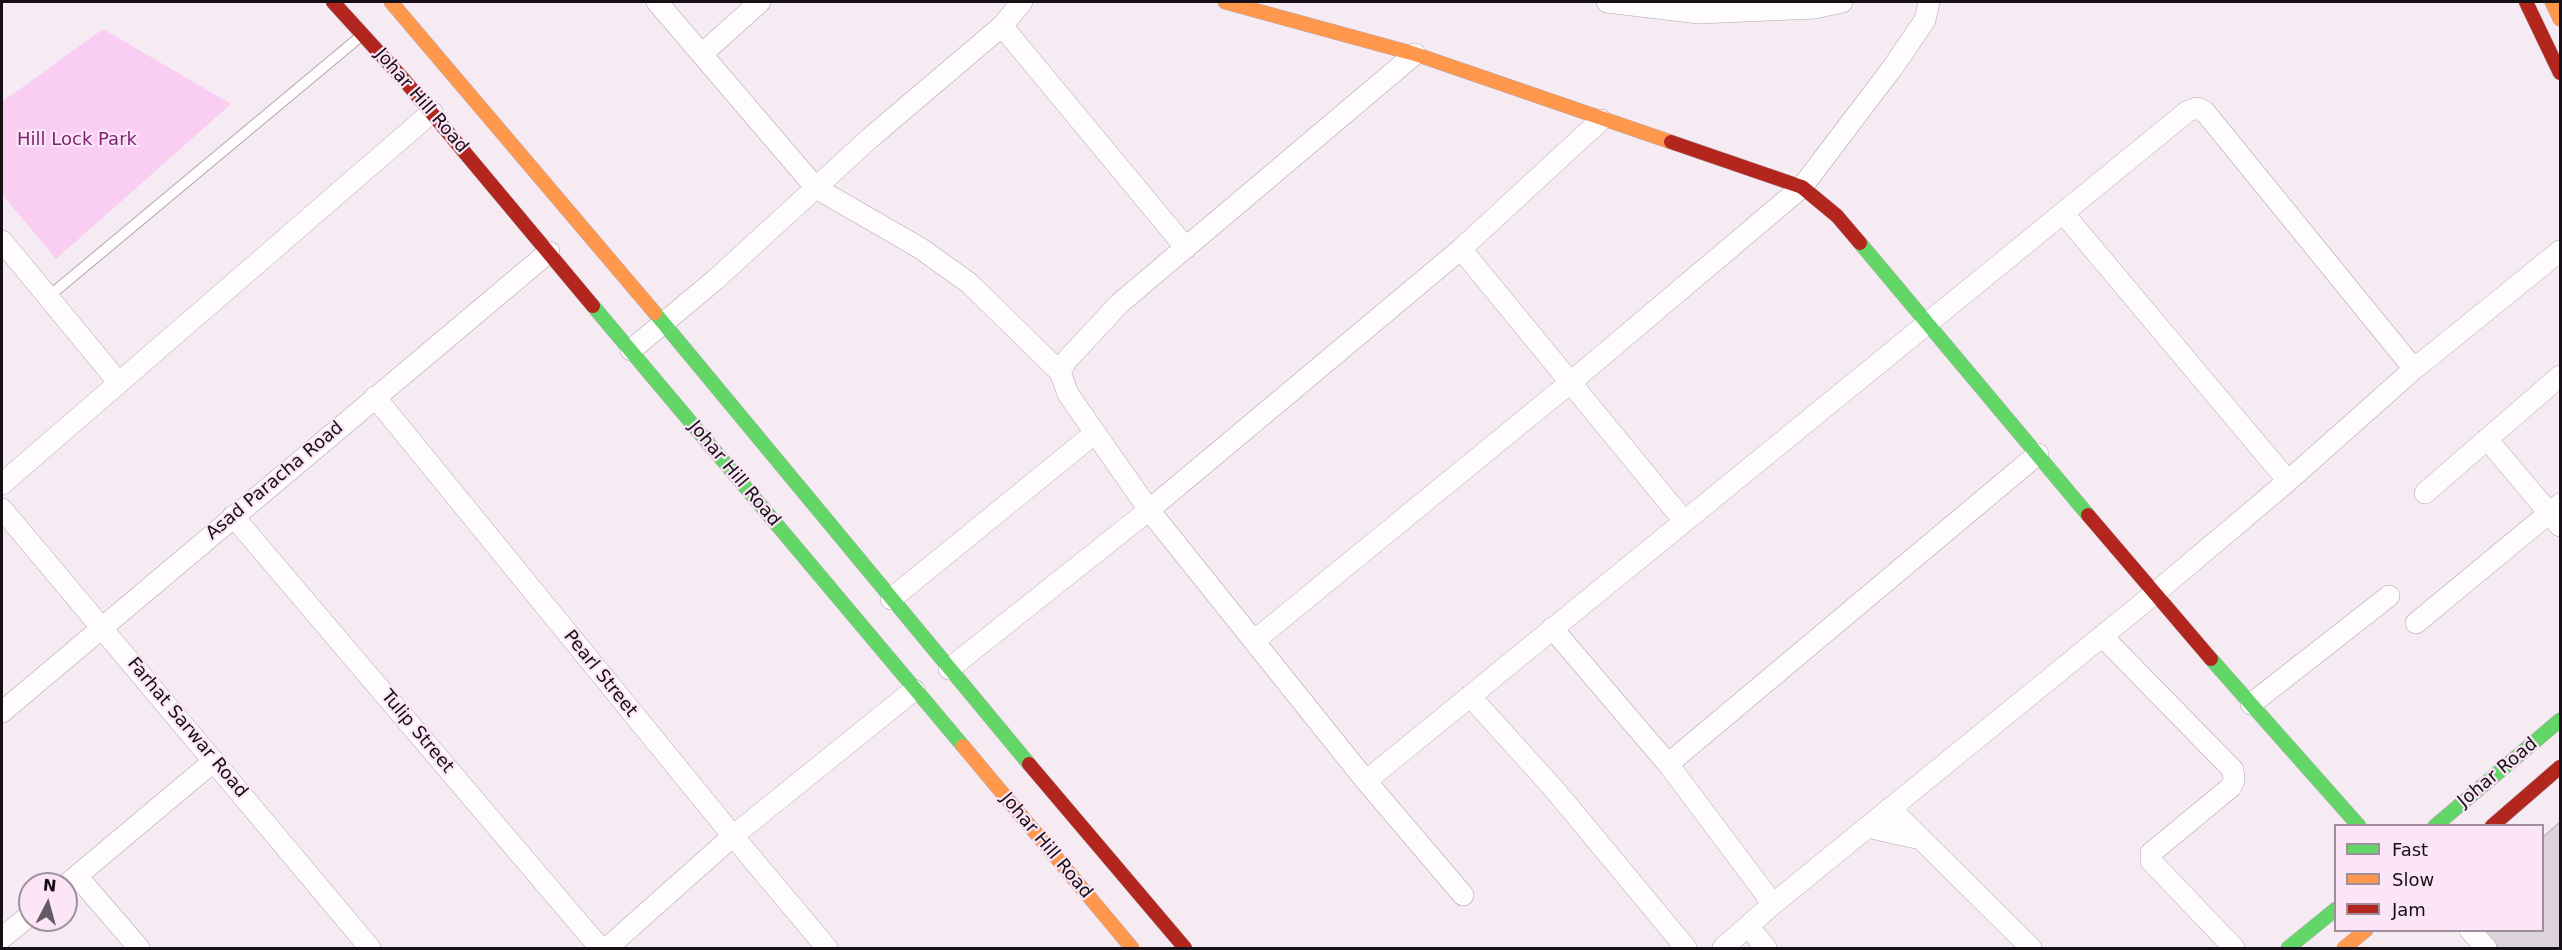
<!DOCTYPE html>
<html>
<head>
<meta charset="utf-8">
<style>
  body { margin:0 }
  #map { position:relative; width:2562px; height:950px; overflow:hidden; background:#f6eaf3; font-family:"DejaVu Sans",sans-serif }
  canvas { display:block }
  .frame { position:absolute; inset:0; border:3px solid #160f15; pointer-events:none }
  .legend { position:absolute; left:2334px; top:824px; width:210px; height:108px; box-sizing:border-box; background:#fbe5f6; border:2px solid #9f8f9c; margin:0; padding:8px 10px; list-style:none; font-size:18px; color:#160f15 }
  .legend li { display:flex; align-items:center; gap:12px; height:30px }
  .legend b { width:30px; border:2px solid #9f8f9c }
  .north { position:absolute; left:18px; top:872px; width:60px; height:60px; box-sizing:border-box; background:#fbe5f6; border:2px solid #9f8f9c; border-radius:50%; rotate:6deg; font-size:16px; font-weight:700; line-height:24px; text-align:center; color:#160f15 }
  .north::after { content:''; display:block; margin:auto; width:21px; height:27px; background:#645c63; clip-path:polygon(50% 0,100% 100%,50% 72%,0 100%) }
</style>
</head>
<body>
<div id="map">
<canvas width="2562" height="950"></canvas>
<div class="frame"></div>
<ul class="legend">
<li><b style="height:8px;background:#63d668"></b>Fast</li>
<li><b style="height:8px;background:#ff974d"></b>Slow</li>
<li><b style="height:8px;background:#b3261e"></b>Jam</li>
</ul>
<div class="north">N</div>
</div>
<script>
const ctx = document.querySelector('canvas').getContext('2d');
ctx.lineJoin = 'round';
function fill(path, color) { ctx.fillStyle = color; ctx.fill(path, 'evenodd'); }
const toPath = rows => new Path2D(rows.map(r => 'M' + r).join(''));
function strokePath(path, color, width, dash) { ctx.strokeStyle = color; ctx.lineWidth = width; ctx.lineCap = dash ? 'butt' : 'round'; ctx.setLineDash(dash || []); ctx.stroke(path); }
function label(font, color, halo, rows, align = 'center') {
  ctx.font = font + ' "DejaVu Sans",sans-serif'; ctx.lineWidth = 4.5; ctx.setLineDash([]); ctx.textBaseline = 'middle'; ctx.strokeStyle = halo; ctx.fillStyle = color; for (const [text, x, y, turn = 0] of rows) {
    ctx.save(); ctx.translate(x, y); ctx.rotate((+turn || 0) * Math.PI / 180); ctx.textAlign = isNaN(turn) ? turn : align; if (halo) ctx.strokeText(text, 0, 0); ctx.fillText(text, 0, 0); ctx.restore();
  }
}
const green = toPath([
  [103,29,231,104,56,259,2,194,2,102]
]);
const building = toPath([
  [2560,822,2560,948,2488,948,2472,930,2542,930,2542,838,2560,822]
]);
const lane = toPath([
  [48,297,361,36]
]);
const street = toPath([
  [657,2,816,188,920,248,969,283,1060,372],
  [1607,2,1699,13,1815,8,1842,2],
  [1002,26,1186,248],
  [702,54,760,2],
  [1415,54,1120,303,1067,360,1060,372,1068,394,1149,510,1366,781,1463,895],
  [2063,213,2288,481],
  [2,241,119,383],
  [1461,249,1684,521],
  [631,350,715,280,870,138,1002,26,1022,2],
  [375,397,733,836,827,948],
  [2487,439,2560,526],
  [2,484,432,112],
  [2425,493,2560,376],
  [2,509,370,948],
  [233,516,600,948],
  [891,599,1095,433],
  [2416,623,2560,504],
  [1552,628,1668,764,1773,904],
  [2102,636,2233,770,2234,780,2231,787,2151,853,2151,861,2234,948],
  [1254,641,1571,382,1802,187,1893,67,1925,20,1929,2],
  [949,669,1149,510,1461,249,1601,120],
  [1470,696,1554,789,1686,948],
  [2251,704,2389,596],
  [2,712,549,252],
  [1668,764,2038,454],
  [1366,781,2188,111,2197,108,2205,112,2414,369],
  [1890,808,2031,948],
  [1870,825,1876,829,1921,839],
  [77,876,139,948],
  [66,885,214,761],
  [1748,926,1766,948],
  [2470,930,2486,948],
  [2,938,30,915],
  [607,948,733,836,914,690],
  [1723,948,1773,904,2154,594,2288,481,2414,369,2560,251]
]);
const fast = toPath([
  [1860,243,2088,515],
  [593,306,963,746],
  [655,313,1029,764],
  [2211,659,2359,826],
  [2435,826,2560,720],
  [2288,948,2336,909]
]);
const slow = toPath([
  [391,2,655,313],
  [1225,2,1415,54,1671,142],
  [2552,2,2560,19],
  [963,746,1132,948],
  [2344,948,2366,930]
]);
const jam = toPath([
  [333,2,405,81,593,306],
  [2526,2,2560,73],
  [1671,142,1802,187,1837,216,1860,243],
  [2088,515,2211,659],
  [1029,764,1185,948],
  [2492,826,2560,767]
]);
const streetNames = [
  ["Johar Hill Road",421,101,49],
  ["Johar Hill Road",734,474,50],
  ["Asad Paracha Road",275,481,-40],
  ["Pearl Street",600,674,51],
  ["Farhat Sarwar Road",187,728,50],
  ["Tulip Street",417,732,50],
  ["Johar Road",2498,773,-40],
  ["Johar Hill Road",1046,846,50]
];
const parkNames = [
  ["Hill Lock Park",77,140]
];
fill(green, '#facdf2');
fill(building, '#ddd4db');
strokePath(building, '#c1b8bf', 1.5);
strokePath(lane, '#b1a8af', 12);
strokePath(street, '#b1a8af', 22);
strokePath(fast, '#b1a8af', 15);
strokePath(slow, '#b1a8af', 15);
strokePath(jam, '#b1a8af', 15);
strokePath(lane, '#fefcfd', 10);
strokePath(street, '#fefcfd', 21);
strokePath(fast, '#63d668', 14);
strokePath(slow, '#ff974d', 14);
strokePath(jam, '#b3261e', 14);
label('18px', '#160f15', '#fbe5f6', streetNames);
label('18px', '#7f2374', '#fbe5f6', parkNames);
</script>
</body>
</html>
